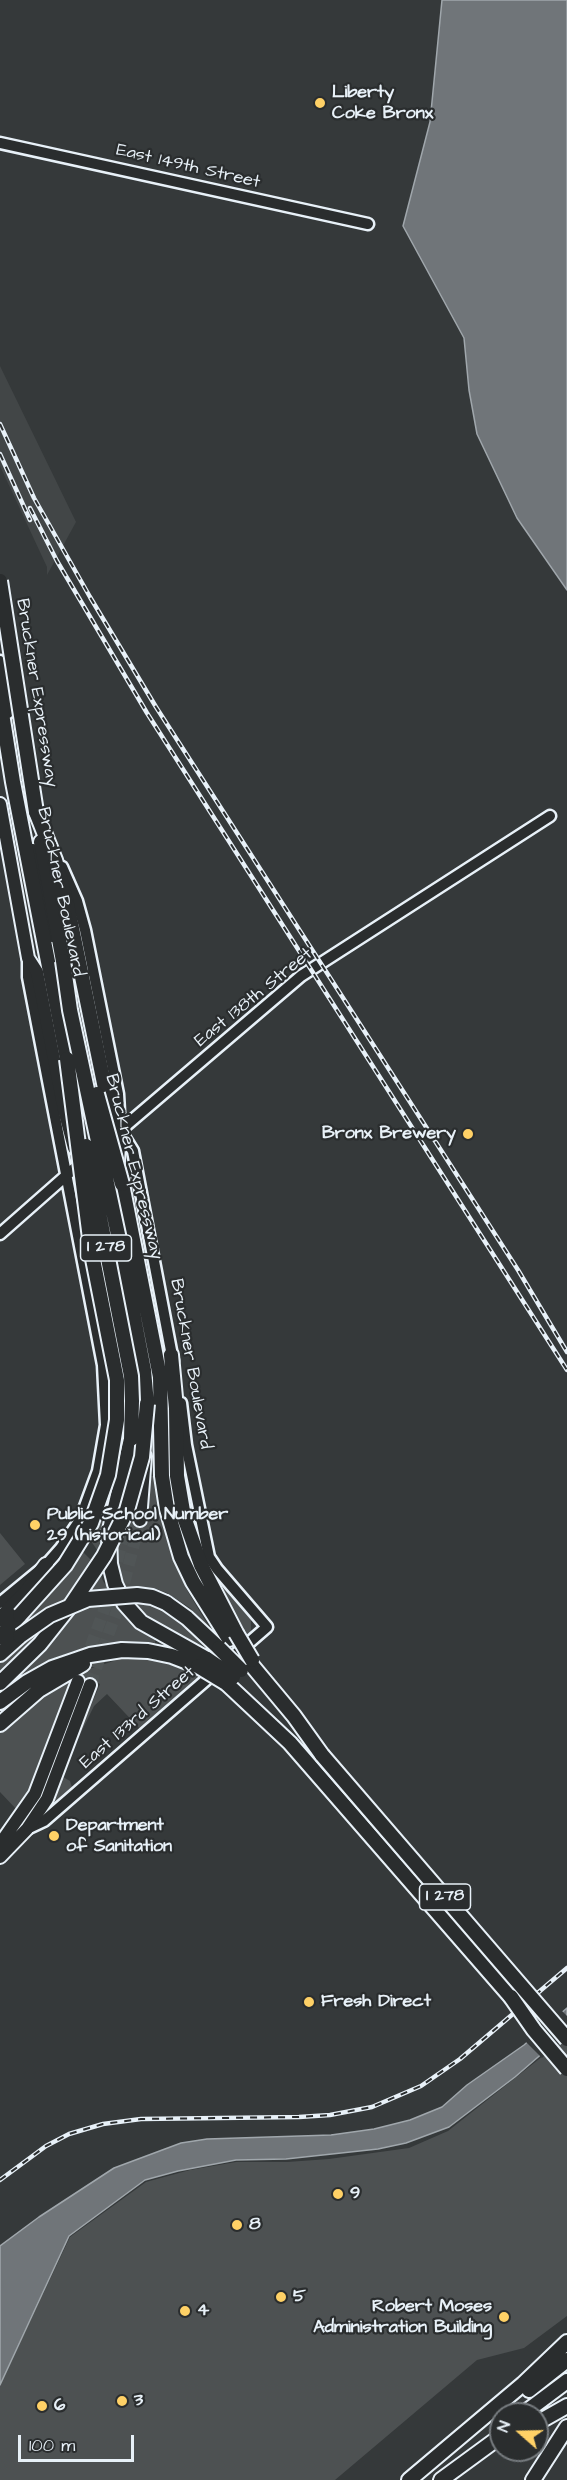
<!DOCTYPE html>
<html>
<head>
<meta charset="utf-8">
<style>
  body { margin:0 }
  #map { position:relative; width:567px; height:2480px; overflow:hidden; background:#35393a; font-family:"Architects Daughter",sans-serif }
  canvas { display:block }
  .north { position:absolute; left:489px; top:2402px; width:60px; height:60px; box-sizing:border-box; background:#2a2d2e; border:2px solid #767b7f; border-radius:50%; rotate:290deg; font-size:16px; font-weight:700; line-height:24px; text-align:center; color:#e8f1f8 }
  .north::after { content:''; display:block; margin:auto; width:21px; height:27px; background:#ffd166; clip-path:polygon(50% 0,100% 100%,50% 72%,0 100%) }
  .scale { position:absolute; left:18px; top:2435px; width:116px; height:27px; box-sizing:border-box; border:3px solid #e8f1f8; border-top:0; padding-left:8px; font-size:18px; line-height:21px; white-space:nowrap; color:#e8f1f8; -webkit-text-stroke:4px #2a2d2e; paint-order:stroke }
</style>
</head>
<body>
<div id="map">
<canvas width="567" height="2480"></canvas>
<div class="north">N</div>
<div class="scale">100 m</div>
</div>
<script>
const ctx = document.querySelector('canvas').getContext('2d');
ctx.lineJoin = 'round';
function fill(path, color) { ctx.fillStyle = color; ctx.fill(path, 'evenodd'); }
const toPath = rows => new Path2D(rows.map(r => 'M' + r).join(''));
function strokePath(path, color, width, dash) { ctx.strokeStyle = color; ctx.lineWidth = width; ctx.lineCap = dash ? 'butt' : 'round'; ctx.setLineDash(dash || []); ctx.stroke(path); }
function label(font, color, halo, rows, align = 'center') {
  ctx.font = font + ' "Architects Daughter",sans-serif'; ctx.lineWidth = 4.5; ctx.setLineDash([]); ctx.textBaseline = 'middle'; ctx.strokeStyle = halo; ctx.fillStyle = color; for (const [text, x, y, turn = 0] of rows) {
    ctx.save(); ctx.translate(x, y); ctx.rotate((+turn || 0) * Math.PI / 180); ctx.textAlign = isNaN(turn) ? turn : align; if (halo) ctx.strokeText(text, 0, 0); ctx.fillText(text, 0, 0); ctx.restore();
  }
}
const built = toPath([
  [0,366,76,522,47,575,47,567,0,466]
]);
const green = toPath([
  [179,1420,181,1451,199,1542,206,1566,251,1618,251,1634,249,1633,243,1638,205,1569,191,1535,182,1500,178,1454],
  [151,1476,155,1476,158,1506,173,1558,187,1590,212,1632,190,1608,167,1593,154,1588,149,1604,172,1615,187,1628,213,1658,144,1613,120,1582,114,1562,116,1514,146,1521],
  [101,1509,103,1511,102,1557,86,1534],
  [0,1533,25,1564,0,1585],
  [78,1547,101,1570,102,1579,121,1613,136,1629,155,1639,155,1646,126,1643,100,1645,74,1651,49,1660,28,1671,0,1693,0,1660,36,1630,25,1619],
  [145,1657,189,1668,204,1676,141,1730,107,1694,94,1706,71,1753,100,1684,76,1673,120,1659],
  [74,1674,36,1779,17,1810,0,1792,0,1727,20,1709],
  [63,1777,70,1781,72,1787,54,1803],
  [567,2037,567,2316,524,2348,477,2360,335,2480,0,2480,0,2385,70,2237,146,2182,190,2170,236,2162,287,2162,329,2159,409,2148,448,2131]
]);
const water = toPath([
  [442,0,567,0,567,590,517,518,477,434,469,390,464,338,403,226,430,122,442,0],
  [567,2008,567,2032,515,2077,449,2127,406,2143,378,2149,286,2159,236,2160,178,2171,145,2180,69,2236,0,2385,0,2246,39,2217,114,2168,181,2143,207,2139,331,2135,374,2129,410,2120,442,2107,467,2085,524,2045,567,2008]
]);
const pier = toPath([
  [561,2010,567,2016,567,2036,542,2058,525,2041]
]);
const primaryTunnel = toPath([
  [78,1681,107,1602,128,1517],
  [90,1685,118,1608,140,1520]
]);
const secondary = toPath([
  [0,143,368,224],
  [0,661,8,713],
  [33,849,52,937],
  [62,867,77,901,85,930,118,1094,120,1130,133,1151,173,1361],
  [116,1134,301,976,550,816],
  [0,1234,85,1159],
  [0,1603,46,1565,61,1548,80,1520,98,1471,106,1425,103,1365,28,977,28,958],
  [27,1829,44,1821,267,1627,217,1569,209,1557,186,1445,181,1403]
]);
const primary = toPath([
  [0,804,28,958,37,972,64,1110,74,1148],
  [115,1208,120,1130],
  [140,1520,145,1456],
  [0,1844,35,1794,78,1681],
  [0,1857,27,1829,47,1799,90,1685]
]);
const highway = toPath([
  [0,701,13,782,67,1059],
  [36,812,55,860,66,899,112,1122,120,1130],
  [41,842,63,961],
  [122,1184,160,1377,162,1476,167,1509,181,1557,193,1582,229,1639],
  [120,1244,144,1370,147,1404],
  [171,1355,176,1408,177,1476,184,1517,201,1565,236,1633],
  [131,1439,109,1534,110,1564,115,1584,124,1603,141,1622,207,1659],
  [166,1603,187,1618,219,1648],
  [0,1619,27,1591,46,1565],
  [0,1637,20,1615],
  [0,1654,20,1636],
  [249,1662,294,1716,322,1755],
  [0,1683,40,1644,71,1605],
  [226,1683,290,1743,511,1997],
  [0,1702,27,1682,52,1668,90,1655,122,1650,148,1651,172,1656,198,1666],
  [0,1724,39,1690,83,1664],
  [529,2390,567,2360],
  [523,2414,567,2381],
  [537,2423,567,2406],
  [409,2480,523,2384,567,2342],
  [441,2480,501,2436],
  [533,2480,567,2427]
]);
const rail = toPath([
  [0,424,34,498,90,597,156,707,518,1270,567,1352],
  [0,454,30,520],
  [30,508,57,561,147,713,567,1370],
  [0,2180,46,2146,69,2134,103,2124,141,2119,299,2117,330,2115,372,2107,421,2086,460,2059,567,1968]
]);
const highwayBridge = toPath([
  [0,581,36,812],
  [63,961,70,1010,120,1244],
  [97,1094,122,1184],
  [86,1146,131,1376,132,1401,131,1439],
  [71,1605,104,1556,127,1510,142,1457,147,1404],
  [20,1615,65,1565,91,1523,108,1475,117,1420,117,1380,92,1254,67,1059],
  [236,1633,252,1660],
  [20,1636,50,1615,88,1599,137,1595,152,1597,166,1603],
  [219,1648,241,1670],
  [207,1659,233,1677],
  [198,1666,226,1683],
  [322,1755,567,2039],
  [511,1997,534,2030,567,2069]
]);
const markers = [
  [320,103,6,"#ffd166"],
  [468,1134,6,"#ffd166"],
  [35,1525,6,"#ffd166"],
  [54,1836,6,"#ffd166"],
  [309,2002,6,"#ffd166"],
  [338,2194,6,"#ffd166"],
  [237,2225,6,"#ffd166"],
  [281,2297,6,"#ffd166"],
  [185,2311,6,"#ffd166"],
  [504,2317,6,"#ffd166"],
  [122,2401,6,"#ffd166"],
  [42,2406,6,"#ffd166"]
];
const shields = [
  [106,1248,51],
  [445,1897,51]
];
const shieldNames = [
  ["I 278",106,1248],
  ["I 278",445,1897]
];
const poiNames = [
  ["Liberty",332,93],
  ["Coke Bronx",332,114],
  ["Bronx Brewery",456,1134,"right"],
  ["Public School Number",47,1515],
  ["29 (historical)",47,1536],
  ["Department",66,1826],
  ["of Sanitation",66,1847],
  ["Fresh Direct",321,2002],
  ["9",350,2194],
  ["8",249,2225],
  ["5",293,2297],
  ["Robert Moses",492,2307,"right"],
  ["Administration Building",492,2328,"right"],
  ["4",197,2311],
  ["3",134,2401],
  ["6",54,2406]
];
const streetNames = [
  ["East 149th Street",188,167,13],
  ["Bruckner Expressway",36,693,81],
  ["Bruckner Boulevard",60,892,78],
  ["East 138th Street",254,998,-39],
  ["Bruckner Expressway",133,1167,76],
  ["Bruckner Boulevard",190,1364,80],
  ["East 133rd Street",138,1718,-41]
];
fill(built, '#424647');
fill(green, '#4d5152');
fill(water, '#707579');
strokePath(water, '#a0a7ac', 1.5);
fill(pier, '#35393a');
strokePath(primaryTunnel, '#505556', 12, [12, 6]);
strokePath(secondary, '#e8f1f8', 15);
strokePath(primary, '#e8f1f8', 16);
strokePath(highway, '#e8f1f8', 18);
strokePath(secondary, '#2a2d2e', 10);
strokePath(primary, '#2a2d2e', 12);
strokePath(highway, '#2a2d2e', 14);
strokePath(rail, '#e8f1f8', 4.5);
strokePath(rail, '#2a2d2e', 2, [7]);
strokePath(highwayBridge, '#e8f1f8', 18, []);
strokePath(highwayBridge, '#2a2d2e', 14);
for (const [x, y, r, color] of markers) { const dot = new Path2D(); dot.arc(x, y, r, 0, 2 * Math.PI); ctx.fillStyle = color; ctx.fill(dot); strokePath(dot, '#2a2d2e', 2); }
for (const [x, y, w] of shields) { const box = new Path2D(); box.roundRect(x - w / 2, y - 13, w, 26, 4.5); ctx.fillStyle = '#2a2d2e'; ctx.fill(box); strokePath(box, '#e8f1f8', 1.5); }
label('bold 16px', '#e8f1f8', null, shieldNames);
label('bold 18px', '#e8f1f8', '#2a2d2e', poiNames, 'left');
label('18px', '#e8f1f8', '#2a2d2e', streetNames);
</script>
</body>
</html>
